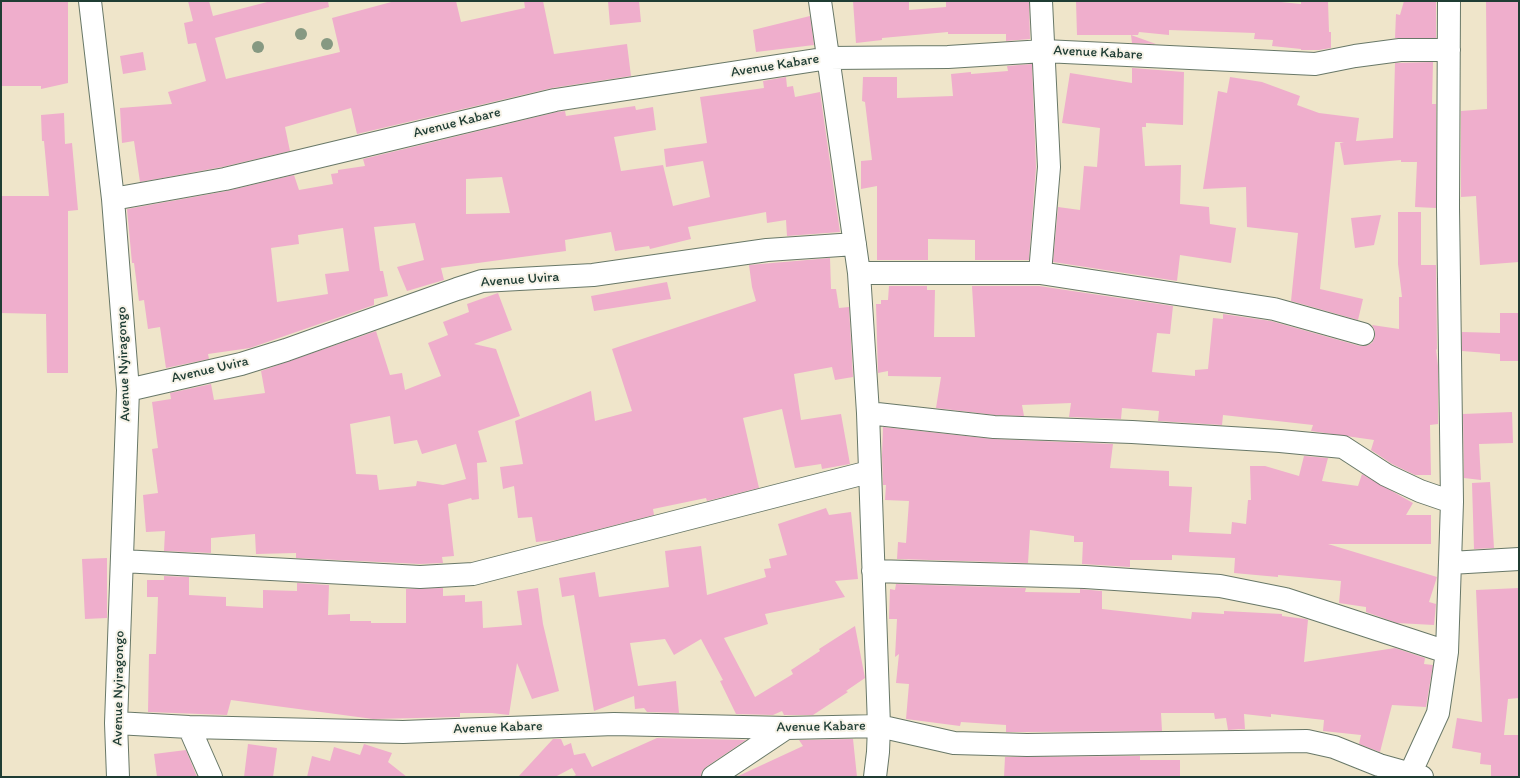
<!DOCTYPE html>
<html>
<head>
<meta charset="utf-8">
<style>
  body { margin:0 }
  #map { position:relative; width:1520px; height:778px; overflow:hidden; background:#efe5ca; font-family:Itim,sans-serif }
  canvas { display:block }
  .frame { position:absolute; inset:0; border:2px solid #1f3d34; pointer-events:none }
</style>
</head>
<body>
<div id="map">
<canvas width="1520" height="778"></canvas>
<div class="frame"></div>
</div>
<script>
const ctx = document.querySelector('canvas').getContext('2d');
ctx.lineJoin = 'round';
function fill(path, color) { ctx.fillStyle = color; ctx.fill(path, 'evenodd'); }
const toPath = rows => new Path2D(rows.map(r => 'M' + r).join(''));
function strokePath(path, color, width, dash) { ctx.strokeStyle = color; ctx.lineWidth = width; ctx.lineCap = dash ? 'butt' : 'round'; ctx.setLineDash(dash || []); ctx.stroke(path); }
function label(font, color, halo, rows, align = 'center') {
  ctx.font = font + ' Itim,sans-serif'; ctx.lineWidth = 4; ctx.setLineDash([]); ctx.textBaseline = 'middle'; ctx.strokeStyle = halo; ctx.fillStyle = color; for (const [text, x, y, turn = 0] of rows) {
    ctx.save(); ctx.translate(x, y); ctx.rotate((+turn || 0) * Math.PI / 180); ctx.textAlign = isNaN(turn) ? turn : align; if (halo) ctx.strokeText(text, 0, 0); ctx.fillText(text, 0, 0); ctx.restore();
  }
}
const building = toPath([
  [1,1,68,1,68,83,41,89,41,86,1,86],
  [188,1,209,1,213,16,271,1,328,1,329,7,215,38,226,79,340,52,332,18,395,1,456,1,461,22,525,8,524,1,543,1,554,54,627,44,631,76,552,88,357,134,351,108,285,127,290,151,222,167,140,182,134,141,122,143,120,108,172,104,168,92,206,81,196,43,188,44,184,23,193,21],
  [608,1,639,1,641,22,610,25],
  [853,1,909,1,909,10,946,7,946,1,1029,1,1030,39,1006,41,1006,34,948,34,948,32,882,38,882,40,856,43],
  [1076,1,1271,1,1301,4,1301,1,1328,1,1329,32,1331,32,1331,48,1319,50,1301,50,1301,49,1272,46,1273,40,1254,39,1255,33,1169,30,1169,35,1139,32,1138,35,1077,35],
  [1404,1,1436,1,1436,38,1395,38,1396,14,1400,15],
  [1486,1,1519,1,1519,262,1480,265,1476,196,1461,197,1461,111,1487,109],
  [810,16,814,45,756,52,753,30],
  [1131,35,1156,44,1132,43],
  [143,52,146,70,123,74,120,56],
  [1433,62,1432,104,1436,104,1436,208,1415,207,1417,162,1401,162,1401,160,1344,165,1340,143,1344,142,1335,142,1320,289,1363,299,1358,320,1291,301,1298,233,1247,227,1246,187,1203,189,1218,91,1227,93,1230,77,1262,82,1300,96,1297,105,1319,113,1359,118,1356,141,1393,138,1395,63],
  [1032,64,1036,167,1029,260,975,260,975,240,928,239,928,260,877,260,877,186,861,189,861,161,872,160,865,102,862,101,863,77,897,77,897,98,953,96,951,74,971,72,971,74,1008,71,1007,66],
  [1132,68,1184,72,1183,125,1146,123,1146,127,1142,127,1145,166,1181,165,1180,204,1209,207,1210,224,1236,228,1231,263,1180,255,1177,281,1053,262,1058,207,1080,210,1084,166,1097,167,1100,128,1062,123,1070,73,1132,83],
  [786,77,787,87,793,86,795,97,820,92,840,232,787,236,786,220,767,223,766,212,688,227,691,239,650,249,649,246,615,251,611,232,565,240,566,251,441,268,444,280,407,291,397,267,424,260,415,223,374,227,380,271,383,271,388,296,374,299,374,305,250,348,208,354,209,359,166,368,160,327,148,329,144,300,139,301,134,263,132,263,127,209,227,191,294,175,299,190,333,184,331,174,338,173,338,170,365,166,363,159,557,112,565,111,566,116,635,106,636,110,653,107,656,130,614,137,621,171,663,165,673,206,710,197,703,161,666,167,664,149,707,143,700,97,764,88,763,81],
  [502,177,510,213,466,214,466,179],
  [343,228,349,271,325,274,328,294,277,302,271,248,299,244,298,235],
  [64,113,65,144,72,143,78,210,68,211,68,373,47,373,46,314,1,313,1,196,49,196,44,141,42,141,41,115],
  [1398,212,1421,212,1421,265,1436,265,1437,350,1436,349,1438,366,1438,424,1430,425,1431,475,1415,475,1392,464,1371,450,1374,440,1311,431,1313,425,1223,415,1222,425,1158,421,1159,411,1122,408,1121,419,1069,417,1071,403,1022,405,1024,416,995,415,936,408,941,377,888,376,888,371,878,373,876,304,881,304,881,300,888,300,889,286,927,286,927,290,935,290,934,337,975,337,972,286,1039,286,1173,306,1170,334,1157,333,1152,372,1195,376,1195,370,1208,369,1213,318,1223,319,1223,314,1271,321,1360,346,1366,346,1372,343,1375,337,1375,331,1372,325,1399,329,1399,297,1402,297,1398,264],
  [1381,215,1374,245,1355,248,1351,218],
  [830,258,831,289,836,289,839,308,849,307,853,377,835,380,832,367,794,374,801,420,841,414,850,464,822,469,821,464,795,468,782,409,743,418,759,488,707,501,706,498,653,509,654,515,557,540,536,542,532,517,518,518,514,486,503,489,500,467,523,464,515,421,591,391,595,421,632,411,612,349,756,301,752,287,749,265],
  [667,282,671,299,594,311,591,296],
  [498,293,512,330,474,344,496,349,520,416,478,431,487,462,477,463,479,499,472,500,471,498,448,504,454,556,442,557,443,563,420,564,296,558,296,553,256,554,255,534,211,538,211,553,164,551,165,531,146,532,143,495,158,493,152,449,158,448,152,402,171,399,170,393,211,384,214,400,265,393,261,371,376,331,390,375,402,373,405,390,441,376,428,343,448,335,443,322,469,312,467,304],
  [390,416,394,444,417,440,422,454,456,444,466,479,443,485,417,481,416,486,379,490,377,475,356,474,350,424],
  [1500,313,1519,313,1519,361,1500,361,1500,354,1462,351,1462,332,1500,333],
  [1512,412,1513,443,1479,444,1481,480,1464,478,1463,414],
  [883,427,993,439,1113,444,1110,468,1169,471,1169,486,1192,487,1189,532,1231,534,1232,522,1246,524,1248,500,1251,500,1250,466,1265,466,1299,476,1304,456,1328,458,1322,481,1358,486,1362,474,1413,503,1406,515,1431,515,1431,544,1328,544,1437,577,1429,602,1436,604,1434,625,1397,623,1366,612,1366,607,1339,603,1341,581,1278,575,1278,577,1234,573,1235,558,1172,555,1172,560,1130,560,1130,567,1082,564,1083,542,1074,542,1074,536,1030,530,1028,563,897,559,898,542,906,543,909,501,885,500,886,485,883,485,882,455],
  [1490,482,1494,548,1474,549,1472,483],
  [826,508,829,515,851,512,858,579,835,581,845,597,765,614,768,624,724,638,755,697,793,674,791,670,820,651,819,649,855,626,865,678,846,691,848,692,813,715,784,715,782,711,773,715,736,714,720,681,723,680,701,639,674,655,665,639,630,643,638,686,676,681,679,713,647,712,644,708,635,709,634,696,594,711,574,595,562,597,559,578,595,572,599,597,669,587,665,551,701,546,707,595,766,577,764,569,771,568,769,559,787,555,778,524],
  [107,558,107,618,85,619,82,559],
  [164,576,189,577,189,595,226,597,226,606,263,608,263,590,297,591,297,583,329,585,328,615,350,614,350,621,371,621,371,623,406,623,406,589,443,588,443,596,465,595,465,602,482,601,483,628,522,625,517,591,538,588,543,624,559,691,532,699,517,663,509,715,492,713,460,713,460,717,373,719,231,700,227,715,148,712,149,654,156,654,158,597,147,597,147,580,164,580],
  [896,584,1026,588,1025,592,1080,593,1080,589,1102,591,1102,609,1191,619,1192,612,1224,614,1224,611,1282,614,1282,616,1306,619,1308,620,1304,662,1395,648,1425,658,1424,664,1433,665,1426,707,1392,705,1380,752,1359,744,1361,735,1323,731,1324,720,1271,714,1271,717,1244,714,1245,729,1241,729,1228,730,1226,718,1215,719,1214,713,1161,713,1162,731,1027,732,1006,732,1006,725,961,722,960,726,906,719,909,684,896,683,899,654,895,657,897,619,889,619,890,589,895,590],
  [1519,588,1519,698,1508,699,1504,735,1519,735,1519,777,1491,777,1491,765,1480,764,1481,753,1452,748,1457,718,1482,722,1476,590],
  [657,738,746,740,706,767,702,771,701,777,572,777,576,775,572,768,555,777,518,777,553,739,561,739,564,746,571,743,574,755,585,753,592,767],
  [853,739,857,777,736,777,803,746,799,740],
  [248,744,277,748,273,777,244,777],
  [364,744,392,753,388,762,407,777,307,777,312,756,330,761,334,747,360,755],
  [186,750,197,777,157,777,154,754],
  [1140,756,1140,760,1180,760,1180,777,1004,777,1005,757]
]);
const minor = toPath([
  [90,1,113,199,128,390,116,723,118,777],
  [820,1,859,273,868,413,879,726,878,752,875,777],
  [113,199,225,179,555,100,829,58,948,57,1044,51,1315,64,1355,56,1400,50,1449,50],
  [859,273,1040,273,1274,309,1363,334],
  [1040,273,1049,167,1041,1],
  [128,390,241,364,286,350,457,289,482,281,593,275,767,250,855,244],
  [868,413,994,427,1132,432,1280,441,1343,447,1386,475,1420,491,1452,502],
  [122,561,420,577,473,574,869,472],
  [1450,563,1519,559],
  [873,571,1085,577,1220,586,1285,599,1447,652],
  [116,723,189,727,403,732,614,724,786,728,879,726,954,743,1027,745,1307,741,1334,747,1379,765,1422,777],
  [189,727,211,777],
  [1410,774,1438,713,1447,652,1452,502,1448,207,1449,1],
  [713,777,786,728]
]);
const trees = [
  [301,34],
  [327,44],
  [258,47]
];
const streetNames = [
  ["Avenue Kabare",1098,53,3],
  ["Avenue Kabare",775,66,-9],
  ["Avenue Kabare",457,123,-14],
  ["Avenue Uvira",520,280,-4],
  ["Avenue Nyiragongo",124,364,-92],
  ["Avenue Uvira",210,370,-13],
  ["Avenue Nyiragongo",119,688,-89],
  ["Avenue Kabare",821,727,-1],
  ["Avenue Kabare",498,728,-2]
];
fill(building, '#efaecc');
strokePath(minor, '#687868', 24);
strokePath(minor, '#fff', 22);
ctx.fillStyle = '#869982';
for (const [x, y] of trees) { ctx.beginPath(); ctx.arc(x, y, 6, 0, 2 * Math.PI); ctx.fill(); }
label('14px', '#1f3d34', '#f7f3e8', streetNames);
</script>
</body>
</html>
